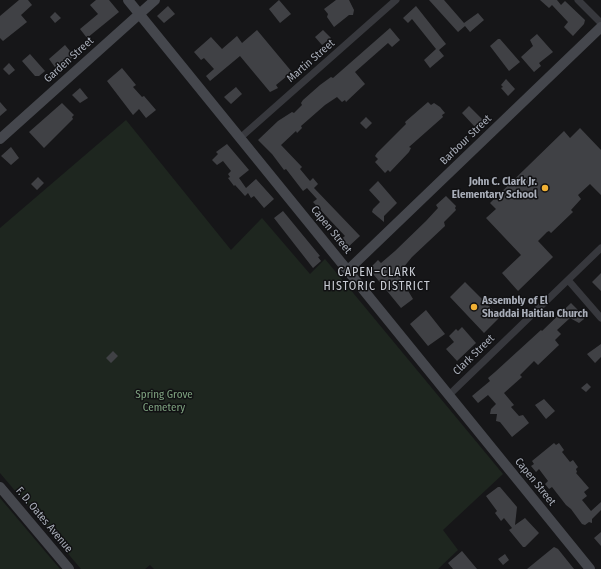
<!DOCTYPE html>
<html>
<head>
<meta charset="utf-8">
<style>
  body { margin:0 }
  canvas { display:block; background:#161618 }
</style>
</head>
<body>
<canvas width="601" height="569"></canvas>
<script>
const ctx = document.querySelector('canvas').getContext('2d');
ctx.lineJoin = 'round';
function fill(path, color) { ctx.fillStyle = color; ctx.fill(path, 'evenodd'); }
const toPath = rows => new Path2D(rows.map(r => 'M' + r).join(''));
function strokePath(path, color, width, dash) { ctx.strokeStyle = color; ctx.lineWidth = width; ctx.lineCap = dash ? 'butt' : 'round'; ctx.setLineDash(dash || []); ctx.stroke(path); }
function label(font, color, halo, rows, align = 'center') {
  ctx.font = font + ' "Fira Sans Condensed",sans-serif'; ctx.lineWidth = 3; ctx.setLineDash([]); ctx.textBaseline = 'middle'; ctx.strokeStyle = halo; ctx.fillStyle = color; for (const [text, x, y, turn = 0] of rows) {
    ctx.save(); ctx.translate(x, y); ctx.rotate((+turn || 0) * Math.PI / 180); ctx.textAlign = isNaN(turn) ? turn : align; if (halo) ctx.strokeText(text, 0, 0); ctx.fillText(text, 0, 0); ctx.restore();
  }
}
const green = toPath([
  [126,120,231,250,262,218,310,274,325,259,503,474,443,530,458,550,438,569,154,569,150,565,145,569,81,569,0,473,0,228],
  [0,498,60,569,0,569]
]);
const building = toPath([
  [19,0,28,0,32,5,21,15,27,22,3,41,0,38,0,16],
  [96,0,109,0,119,12,87,38,80,29,98,14,90,5],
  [279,0,291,14,280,23,269,9],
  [336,0,349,0,354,10,353,15,349,15,334,27,327,17,328,14,324,9],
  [429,0,444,0,464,23,478,13,484,20,470,32,465,26,458,32],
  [540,0,557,0,561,5,565,1,585,20,584,24,573,36,564,27,568,22,552,5,549,8],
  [168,6,175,14,164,23,157,16],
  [416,6,446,44,439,50,444,56,430,68,424,60,436,49,412,19,408,23,403,18],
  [55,12,61,18,55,23,50,17],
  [390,28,400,40,392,47,388,43,355,72,365,84,346,102,345,100,342,102,337,97,325,105,301,126,302,128,297,133,296,131,281,145,302,167,300,169,310,181,313,178,318,184,314,188,360,236,347,248,340,240,345,236,313,202,317,199,307,188,303,191,286,169,284,170,272,154,258,140,278,121,292,112,294,113,302,105,301,103,303,100,320,85,331,77,333,78],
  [257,30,292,72,276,85,278,88,270,92,240,56,210,81,206,76,214,69,204,58,201,60,194,52,211,37,222,49,237,36,242,43],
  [323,30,331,38,322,45,315,37],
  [537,34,553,52,539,63,541,66,534,72,521,57,533,46,530,40],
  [498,39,500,39,520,62,509,71,490,46],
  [65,45,74,56,57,70,49,59],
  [30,54,45,71,39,76,35,76,22,61],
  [9,63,15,70,9,75,3,69],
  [122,68,136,85,133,87,142,97,144,96,156,110,146,118,139,109,133,115,107,81],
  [506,79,515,89,508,96,501,88,503,87,501,85],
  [236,87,242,94,231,104,224,97],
  [80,88,88,98,80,103,72,95],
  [0,102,7,110,0,116],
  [428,102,431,105,434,103,440,107,445,113,442,115,443,117,409,147,411,148,409,152,390,172,388,170,385,173,375,162,378,159,375,156,377,153,406,124,405,122],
  [62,103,74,115,72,117,73,119,44,148,29,132],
  [469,106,483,120,475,127,462,113],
  [366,117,372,123,366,129,360,123],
  [580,128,601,150,601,195,590,184,578,195,581,199,571,210,573,212,551,233,549,231,547,232,538,241,553,257,518,291,502,273,521,255,486,218,496,209,490,203,564,131,570,138],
  [227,144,249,170,239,178,246,188,256,179,274,199,264,208,254,196,251,198,248,193,245,196,235,185,234,186,228,178,230,177,228,174,231,171,223,161,217,165,212,160,218,154,216,152],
  [11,147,19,158,11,165,1,156],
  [38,177,44,183,37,190,31,184],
  [378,181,397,203,384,216,384,222,372,212,373,209,380,202,369,190],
  [446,196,456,206,455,208,456,210,444,222,445,226,412,257,398,274,413,299,401,308,369,269,378,260,381,263,395,251,426,221,438,208,436,205],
  [283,211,320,256,318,257,321,261,313,268,274,218],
  [601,273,601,291,592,282],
  [465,282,500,317,484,333,450,297],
  [571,303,584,316,584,319,579,323,570,318,557,330,561,334,555,340,559,345,538,365,534,361,520,375,522,377,504,393,514,405,511,407,519,416,523,415,529,423,512,437,500,422,496,421,497,414,490,414,491,409,496,404,488,395,478,403,472,396,490,381,488,378,495,372,541,330,542,331],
  [426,310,445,334,428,346,410,324],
  [462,327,476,343,457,361,446,349,454,342,449,336,456,329,458,331],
  [601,344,601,357,595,363,587,354],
  [113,351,118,356,111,363,106,358],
  [587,383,591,387,586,392,581,388],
  [544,399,555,411,546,419,535,405],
  [554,443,556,445,559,443,564,450,562,452,570,462,573,460,578,467,576,469,577,472,576,473,589,488,584,492,587,496,582,500,591,511,601,502,601,510,592,519,592,523,589,522,585,525,582,524,571,509,566,505,552,487,549,489,545,484,548,481,539,469,536,472,531,466,534,464,532,461],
  [498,487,500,487,517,507,515,525,525,518,539,533,525,547,523,547,509,530,512,528,504,518,501,521,495,513,497,511,486,496],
  [601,532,601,546,594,538],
  [554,547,558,549,574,569,527,569],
  [462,551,477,569,453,569,448,563],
  [505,554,509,560,503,565,498,559]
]);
const street = toPath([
  [578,0,601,23],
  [240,138,396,0],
  [568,280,601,318],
  [449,395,601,248]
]);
const secondary = toPath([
  [128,0,590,569],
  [0,139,155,0],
  [348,270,601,27],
  [0,487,69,569]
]);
const markers = [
  [545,188,4,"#f2b134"],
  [474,307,4,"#f2b134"]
];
const streetNames = [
  ["Garden Street",69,60,-42],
  ["Martin Street",311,61,-41],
  ["Barbour Street",466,140,-44],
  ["Capen Street",331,230,51],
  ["Clark Street",474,355,-44],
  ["Capen Street",535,482,51],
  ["F. D. Oates Avenue",44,520,50]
];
const poiNames = [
  ["John C. Clark Jr.",537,182],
  ["Elementary School",537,195],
  ["Assembly of El",482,301,"left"],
  ["Shaddai Haitian Church",482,314,"left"]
];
const parkNames = [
  ["Spring Grove",164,395],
  ["Cemetery",164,408]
];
const neighbourhoodNames = [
  ["CAPEN–CLARK",377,273],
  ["HISTORIC DISTRICT",377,287]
];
fill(green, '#1e261f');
fill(building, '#404145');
strokePath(street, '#37383d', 7);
strokePath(secondary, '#45474d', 10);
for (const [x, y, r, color] of markers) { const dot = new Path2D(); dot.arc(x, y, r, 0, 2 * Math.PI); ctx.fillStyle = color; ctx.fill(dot); strokePath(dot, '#111113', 1.5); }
label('11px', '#a8adb8', '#111113', streetNames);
label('bold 11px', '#a8adb8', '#111113', poiNames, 'right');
label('11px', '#7fa381', '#111113', parkNames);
ctx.letterSpacing = '1px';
label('12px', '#c9ccd4', '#111113', neighbourhoodNames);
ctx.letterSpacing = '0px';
</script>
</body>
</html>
